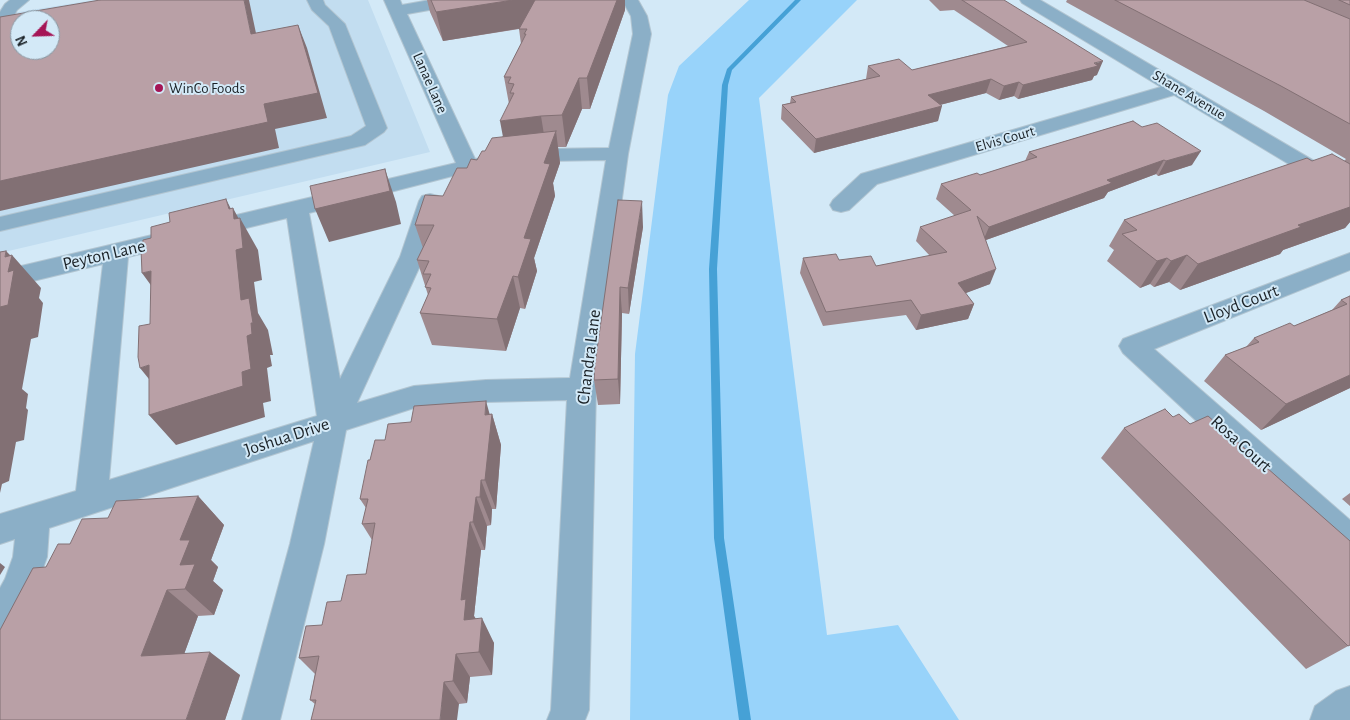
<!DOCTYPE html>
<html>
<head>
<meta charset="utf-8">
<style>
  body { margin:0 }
  #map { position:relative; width:1350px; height:720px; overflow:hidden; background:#d3e9f7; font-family:"Alegreya Sans",sans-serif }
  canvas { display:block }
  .north { position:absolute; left:10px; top:10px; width:50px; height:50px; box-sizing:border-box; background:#d3e9f7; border:1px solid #8999a3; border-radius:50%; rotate:246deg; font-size:14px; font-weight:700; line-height:20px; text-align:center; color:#1a2126 }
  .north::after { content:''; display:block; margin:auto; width:18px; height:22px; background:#a51556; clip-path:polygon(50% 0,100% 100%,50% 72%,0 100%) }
</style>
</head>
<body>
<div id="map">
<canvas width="1350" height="720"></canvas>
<div class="north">N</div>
</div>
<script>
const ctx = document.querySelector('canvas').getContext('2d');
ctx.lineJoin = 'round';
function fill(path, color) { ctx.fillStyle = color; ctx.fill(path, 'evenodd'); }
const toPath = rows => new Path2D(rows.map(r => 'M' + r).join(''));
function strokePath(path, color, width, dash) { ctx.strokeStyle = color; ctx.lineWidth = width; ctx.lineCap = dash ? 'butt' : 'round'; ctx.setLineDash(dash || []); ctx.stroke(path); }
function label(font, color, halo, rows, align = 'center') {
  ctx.font = font + ' "Alegreya Sans",sans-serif'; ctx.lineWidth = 4; ctx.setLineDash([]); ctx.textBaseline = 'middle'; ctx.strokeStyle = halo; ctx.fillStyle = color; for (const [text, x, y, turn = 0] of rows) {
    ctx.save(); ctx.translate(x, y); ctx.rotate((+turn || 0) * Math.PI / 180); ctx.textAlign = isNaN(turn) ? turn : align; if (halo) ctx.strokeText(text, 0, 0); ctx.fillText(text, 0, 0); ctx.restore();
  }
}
const built = toPath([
  [94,0,368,0,430,152,0,253,0,15],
  [20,20,50,20,50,50,20,50]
]);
const green = toPath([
  [749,0,857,0,759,98,827,635,898,625,959,720,630,720,635,354,668,95,679,66]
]);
const stream = toPath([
  [795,0,801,0,732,70,728,85,717,269,724,538,751,720,739,720,714,538,709,269,722,85,727,69,795,0]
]);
const minor = toPath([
  [10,0,29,0,17,10,6,30,0,31,0,12,5,4,10,0],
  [307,0,323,0,325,5,345,24,387,128,384,132,365,145,0,231,0,217,351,136,366,126,329,26,312,10,307,0],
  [384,0,400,0,402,5,430,0,465,0,463,3,457,5,407,14,475,159,546,149,609,148,633,34,631,16,622,0,638,0,647,16,651,34,628,154,596,389,589,710,585,720,547,720,551,710,567,400,486,402,414,408,346,430,324,544,280,720,242,720,290,544,314,441,49,528,47,557,32,599,13,632,0,638,0,588,5,579,13,557,15,539,0,544,0,514,76,491,103,264,0,289,0,271,456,163,384,0],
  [606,160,570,378,486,380,414,386,357,403,424,257,441,201,438,196,430,194,422,196,419,201,400,257,340,379,309,213,468,172,546,161,606,160],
  [287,218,317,416,109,480,128,257,287,218],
  [1020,0,1040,0,1350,182,1350,198,1342,196,1174,95,877,184,849,210,841,212,833,210,830,205,833,200,861,174,1161,87,1022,3,1020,0],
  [1350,253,1350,270,1154,349,1350,520,1350,556,1338,552,1123,353,1119,346,1123,339,1350,253],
  [1350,686,1350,720,1310,720,1315,706,1336,691,1350,686]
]);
const wall = toPath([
  [427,0,625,0,625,10,590,109,582,109,566,147,558,147,560,163,553,183,555,196,534,258,537,271,525,309,520,308,506,351,432,345,420,313,428,295,417,260,423,248,415,225,443,196,467,168,477,160,485,151,503,136,509,104,504,77,521,44,519,29,443,41,430,12],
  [929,0,1004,0,1097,75,1094,76,1092,80,1018,99,1014,96,999,100,986,93,940,105,938,121,814,153,781,119,782,105,790,103,791,97,866,79,868,66,912,70,1008,46,954,10,940,11],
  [1067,0,1350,0,1350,222,1345,228,1283,250,1280,254,1180,290,1169,282,1154,287,1150,284,1140,288,1107,261,1114,250,1109,246,1124,220,1312,161,1344,161,1346,159,1264,111,1066,2],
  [1133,121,1192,165,1158,176,1156,174,1108,192,1104,198,986,240,990,284,965,293,974,304,968,319,916,330,906,315,823,326,800,273,803,258,839,260,876,266,930,256,916,241,920,227,955,216,936,199,941,184,980,175,1025,161,1029,152],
  [618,200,643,227,629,314,622,313,620,404,598,405,594,380],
  [1350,296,1350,388,1261,430,1204,381,1225,355,1246,347,1254,338,1294,326,1332,310,1341,300],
  [492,414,501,445,496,509,492,509,491,525,487,526,485,550,481,550,474,616,494,643,492,675,470,677,467,703,459,704,315,704,310,700,315,674,299,658,322,625,366,574,372,540,362,524,366,508,360,499,370,460,385,440,411,422],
  [1124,428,1350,645,1306,669,1101,458],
  [1350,493,1350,506,1342,499],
  [198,496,224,525,211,560,218,567,213,581,223,590,214,615,198,616,184,654,240,675,225,720,46,567,70,544,108,518]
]);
const shadedWall = toPath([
  [244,0,249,0,261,57,251,34],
  [513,0,538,0,541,25,443,41,436,12],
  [617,0,625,0,625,10,590,109,587,78],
  [298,25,307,48,327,118,275,129,279,148,0,211,0,181,264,104],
  [1103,61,1097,75,1094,76,1092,80,1018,99,1023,85],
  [579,78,582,109,566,147,562,115],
  [991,79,986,93,924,109,928,95],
  [1019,82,1014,96,999,100,1004,86],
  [942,106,938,121,814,153,816,139],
  [541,116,546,147,506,153,500,121],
  [556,131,560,163,553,183,555,196,534,258,537,271,525,309,518,277,524,238,544,163],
  [1201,151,1192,165,1158,176,1166,161],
  [1164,160,1156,174,1108,192,1104,198,983,241,989,227,1107,180],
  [385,169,396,202,401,224,329,242,315,209],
  [1350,198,1350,222,1345,228,1283,250,1280,254,1180,290,1198,264,1298,225],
  [226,199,233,213,233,208,241,223,240,218,258,250,262,280,254,282,258,313,268,330,273,355,270,355,272,366,267,368,271,401,263,403,265,417,176,445,149,415,242,372,229,209],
  [642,201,643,227,629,314,628,288],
  [6,251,12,257,12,255,41,288,39,298,43,303,38,337,31,339,22,389,28,394,26,408,28,410,24,440,16,442,9,481,2,484,0,493,0,308,8,272,5,257],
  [1187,255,1169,282,1154,287,1171,261],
  [1167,258,1150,284,1140,288,1157,261],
  [996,269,990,284,953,298,958,283],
  [151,271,166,306,142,273],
  [513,276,520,308,506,351,497,319],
  [620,287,622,313,620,404,618,379],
  [974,304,968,319,916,330,921,315],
  [149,365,166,400,140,368],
  [1350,375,1350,388,1261,430,1286,404],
  [486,401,491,419,492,414,501,445,496,509,485,480,485,415],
  [481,480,492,509,491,525,480,497],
  [198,496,224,525,211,560,218,567,213,581,223,590,214,615,185,589,180,565,180,540],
  [476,497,487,526,485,550,473,522],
  [470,522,481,550,474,616,479,625,464,620,461,600],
  [0,563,5,567,0,575],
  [167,590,198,616,175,679,141,656],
  [482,618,494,643,492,675,479,652],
  [210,652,240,675,225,720,186,720],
  [456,654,470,677,467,703,453,681],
  [444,682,459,704,457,720,440,720]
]);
const building = toPath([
  [100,0,244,0,251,34,298,25,318,93,264,104,268,122,0,181,0,17,100,0],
  [20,20,50,20,50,50,20,50,20,20],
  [431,0,513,0,436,12,431,0],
  [535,0,617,0,587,78,579,78,562,115,541,116,500,121,514,93,510,93,514,84,508,83,511,77,504,77,526,34,524,34,527,29,519,29,535,0],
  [962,0,1004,0,1103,61,1094,63,1098,66,1023,85,1019,82,1004,86,991,79,928,95,942,106,816,139,782,105,796,102,791,97,880,76,868,66,899,59,912,70,1027,42,962,0],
  [1115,0,1304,0,1350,19,1350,124,1281,86,1115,0],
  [1339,0,1350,0,1350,5,1339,0],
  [1133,121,1142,127,1157,123,1201,151,1166,161,1164,160,1107,180,1112,183,989,227,977,216,996,269,958,283,974,304,921,315,911,300,826,312,803,258,836,254,839,260,871,256,876,266,947,252,920,227,971,210,941,184,977,173,980,175,1037,157,1029,152,1133,121],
  [556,131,544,163,550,164,524,238,531,239,518,277,513,276,497,319,420,313,431,288,425,287,431,274,423,274,429,261,417,260,434,225,415,225,425,195,443,196,457,168,467,168,471,159,477,160,482,151,485,151,492,138,556,131],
  [1332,154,1350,164,1350,207,1298,225,1301,227,1198,264,1187,255,1171,261,1167,258,1157,261,1122,234,1137,230,1124,220,1307,158,1312,161,1332,154],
  [385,169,390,191,315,209,310,186,385,169],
  [226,199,229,209,233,208,234,219,240,218,243,248,236,250,241,300,249,298,253,323,251,323,252,334,247,336,251,369,242,372,243,386,149,415,149,365,140,368,138,357,139,326,150,324,151,271,142,273,141,249,142,249,143,240,151,238,151,227,170,222,169,213,226,199],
  [618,200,642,201,628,288,620,287,618,379,594,380,595,364,618,200],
  [6,251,5,257,12,255,8,272,14,270,8,305,0,307,0,308,0,252,6,251],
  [1350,296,1350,375,1286,404,1225,355,1259,342,1254,338,1290,323,1294,326,1347,304,1341,300,1350,296],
  [486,401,485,415,492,414,485,480,481,480,480,497,476,497,473,522,470,522,461,600,466,599,464,620,482,618,479,652,456,654,453,681,444,682,440,720,311,720,316,700,310,700,319,656,299,658,306,626,322,625,327,602,341,601,347,575,366,574,375,523,362,524,368,499,360,499,368,460,370,460,375,440,385,440,388,424,411,422,414,406,486,401],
  [1165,409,1173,417,1179,414,1190,424,1208,416,1350,541,1350,645,1348,646,1124,428,1165,409],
  [198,496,180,540,190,540,180,565,195,564,185,589,167,590,141,656,210,652,186,720,0,720,0,630,33,568,46,567,58,544,70,544,82,519,108,518,116,501,198,496]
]);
const markers = [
  [159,88,5,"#a51556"]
];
const farStreetnames = [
  ["Lanae Lane",430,83,66],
  ["Shane Avenue",1189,95,31],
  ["Elvis Court",1005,139,-16]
];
const farPoinames = [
  ["WinCo Foods",169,88]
];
const streetNames = [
  ["Peyton Lane",104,255,-13],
  ["Lloyd Court",1241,304,-21],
  ["Chandra Lane",589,357,-83],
  ["Joshua Drive",287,437,-18],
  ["Rosa Court",1241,444,42]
];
fill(built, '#c2ddf0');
fill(green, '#98d3fa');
fill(stream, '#46a1d6');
strokePath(minor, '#b2c5d1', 2);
fill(minor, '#8bafc7');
fill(wall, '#9f8a8f');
fill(shadedWall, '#827074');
fill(building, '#b9a0a6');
strokePath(building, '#827074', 1);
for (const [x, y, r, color] of markers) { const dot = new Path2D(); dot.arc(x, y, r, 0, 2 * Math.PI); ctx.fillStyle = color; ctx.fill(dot); strokePath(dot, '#d3e9f7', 2); }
label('15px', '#1a2126', '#d3e9f7', farStreetnames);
label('15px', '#1a2126', '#d3e9f7', farPoinames, 'left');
label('18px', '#1a2126', '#d3e9f7', streetNames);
</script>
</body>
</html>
